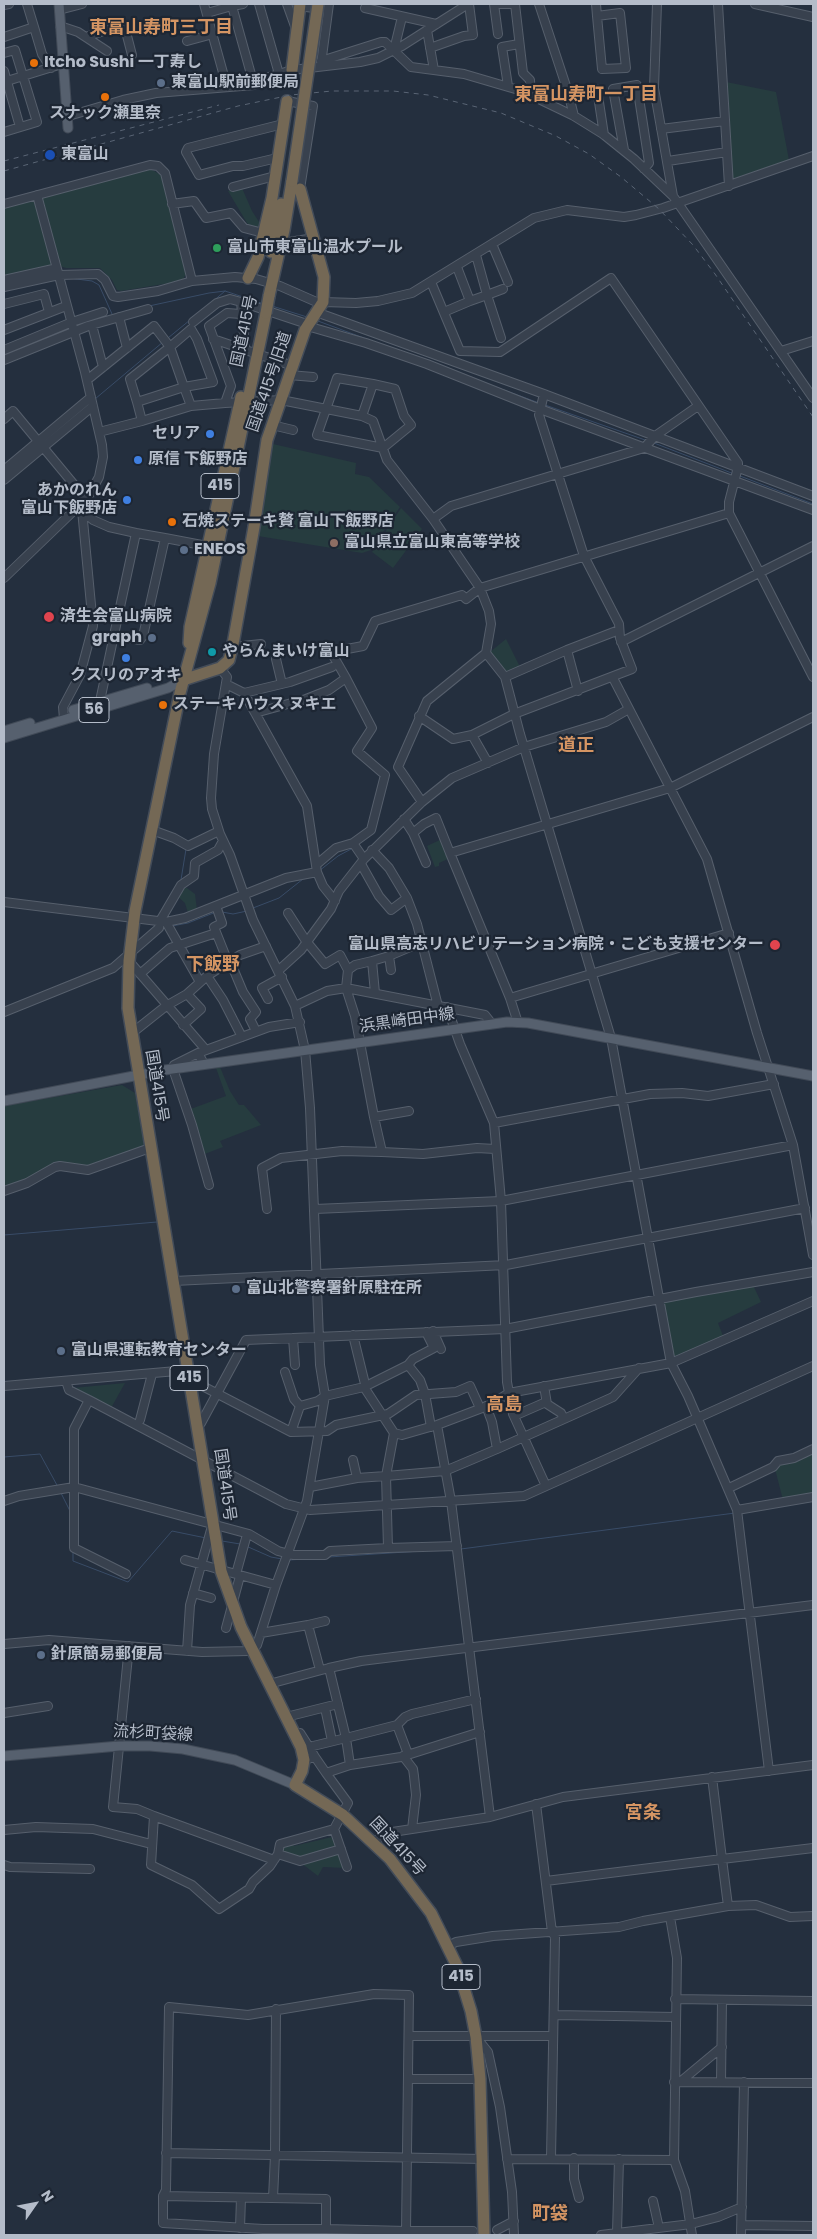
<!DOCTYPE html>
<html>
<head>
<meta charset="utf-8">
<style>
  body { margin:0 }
  #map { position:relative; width:817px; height:2239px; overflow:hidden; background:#242f3e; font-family:Poppins,sans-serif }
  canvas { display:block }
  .frame { position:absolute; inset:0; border:5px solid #b4bcc9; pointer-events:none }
  .north { position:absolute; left:10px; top:2179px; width:50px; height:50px; -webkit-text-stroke:4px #1d2633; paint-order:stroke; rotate:57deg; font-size:14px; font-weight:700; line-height:20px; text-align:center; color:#b4bcc9 }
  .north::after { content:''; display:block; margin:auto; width:18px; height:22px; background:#b4bcc9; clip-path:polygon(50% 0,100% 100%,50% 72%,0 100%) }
</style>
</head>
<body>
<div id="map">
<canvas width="817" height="2239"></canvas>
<div class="frame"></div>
<div class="north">N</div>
</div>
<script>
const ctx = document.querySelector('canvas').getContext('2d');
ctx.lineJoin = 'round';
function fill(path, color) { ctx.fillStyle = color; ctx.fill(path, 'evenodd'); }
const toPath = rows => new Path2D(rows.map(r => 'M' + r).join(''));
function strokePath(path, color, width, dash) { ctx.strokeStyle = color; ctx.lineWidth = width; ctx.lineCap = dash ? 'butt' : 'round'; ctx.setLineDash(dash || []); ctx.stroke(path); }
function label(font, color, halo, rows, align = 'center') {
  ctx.font = font + ' Poppins,"Noto Sans JP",sans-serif'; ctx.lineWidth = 4.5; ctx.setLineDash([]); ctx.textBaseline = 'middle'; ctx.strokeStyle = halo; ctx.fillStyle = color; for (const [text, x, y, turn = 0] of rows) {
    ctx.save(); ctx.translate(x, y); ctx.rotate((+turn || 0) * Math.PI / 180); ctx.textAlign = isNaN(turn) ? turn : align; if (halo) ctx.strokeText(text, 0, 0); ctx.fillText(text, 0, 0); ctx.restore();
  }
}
const green = toPath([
  [726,82,776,92,789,160,732,179],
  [149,168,161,175,186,274,182,281,121,291,117,290,112,280,100,268,66,268,57,265,4,279,4,206],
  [242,188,252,211,261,225,254,229,247,223,228,191],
  [273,444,356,463,355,474,369,477,400,507,371,550,362,553,258,536,269,459],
  [401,508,422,529,393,568,372,552],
  [506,639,521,669,506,675,490,652],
  [442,839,450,858,439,863,439,866,435,867,427,846],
  [183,888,187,888,195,894,197,910,188,913,185,903,177,896],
  [220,1067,230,1091,239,1105,244,1105,261,1125,220,1141,223,1147,202,1155,188,1110,226,1096,216,1068],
  [122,1085,135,1093,145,1146,85,1166,56,1163,26,1181,4,1188,4,1106],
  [753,1285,761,1302,718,1323,723,1336,674,1359,663,1304,664,1302],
  [125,1383,111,1408,73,1388],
  [813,1452,813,1495,783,1500,775,1469,780,1463],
  [335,1832,346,1868,323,1867,318,1876,301,1863,280,1852,282,1845,292,1842,294,1846,332,1837,331,1833]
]);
const stream = toPath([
  [69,278,92,281,99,285,112,314],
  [211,303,225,291],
  [149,306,209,293,225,291,261,303],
  [272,306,307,317],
  [101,319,125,312],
  [318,321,539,403],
  [168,338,190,320],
  [4,355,71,329],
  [95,399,163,342],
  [545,405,648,441],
  [654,443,734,474],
  [740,476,813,504],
  [319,871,338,856,353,848],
  [181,880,186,849],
  [253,908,279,898,303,879],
  [222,912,233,914,247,911],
  [172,926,188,923,216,912],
  [4,1235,157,1222],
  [4,1457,40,1454,58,1487],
  [61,1493,70,1511],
  [222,1541,240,1544],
  [246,1546,271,1557,282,1559],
  [461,1549,735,1513],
  [73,1552,73,1561,128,1582,172,1531,206,1538],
  [329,1557,437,1550],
  [289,1560,305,1559]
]);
const minor = toPath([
  [204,4,227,87],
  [232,4,232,6,243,4],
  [259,4,279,74],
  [287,4,296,29],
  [494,4,498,34],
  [500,4,514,4],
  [515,4,523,73,530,80,531,96],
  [539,4,568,92,574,116],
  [596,4,597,16,602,69,626,68,620,13,597,16],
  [657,4,654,88,673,196,813,398],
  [718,4,729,186],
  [755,4,813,17],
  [4,5,9,4],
  [299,6,321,9],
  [365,8,436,24],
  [59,10,82,4],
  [207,13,232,6,254,85],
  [60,26,78,32,107,51],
  [34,27,42,54,51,68],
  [125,28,132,55],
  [427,30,434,70],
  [4,37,34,27,27,4],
  [86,37,112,28,141,28],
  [187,41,213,34],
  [430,48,464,36,473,35,469,4],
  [394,50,402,17],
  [4,53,15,50,37,122,4,132],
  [321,61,381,42,385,42,411,67,464,74,522,91,574,116,603,134,634,159,673,196],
  [321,64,329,4],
  [4,71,20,127],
  [7,81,62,64],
  [508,86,502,47,519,44],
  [568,92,597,89,604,135],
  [287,101,313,106,300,189],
  [65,117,123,100,156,93,254,85,259,80,292,70,360,62,378,58,402,46,468,4],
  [661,129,725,121],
  [624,150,613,89,637,85,649,163,644,169],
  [277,158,243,166,233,166,199,175,186,152,188,148,283,124],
  [668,161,727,152],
  [233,187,275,176],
  [4,204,150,165,158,166,165,173,192,281],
  [172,204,194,201,206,218,231,213,244,228,263,233],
  [289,242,314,238],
  [492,244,508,282],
  [476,255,487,295,503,289],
  [457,267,470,301,487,295,501,338],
  [4,280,53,269,57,270],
  [431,282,460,351,500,352,611,278,738,463,738,467,729,502,729,513,813,677],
  [4,287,59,275,98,274,105,280,113,296,118,297,158,291,192,281,235,277,256,279,280,286,321,304],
  [241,302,304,323,307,326,366,343,427,364,540,409,813,510],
  [323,302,356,303,378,301,412,293,534,218,567,210,624,217,636,215,663,208,813,156],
  [4,304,44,294,49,312],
  [316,312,544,394,813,496],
  [444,312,470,301],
  [241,314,227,313,209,326,231,386,225,403,281,400,362,416,373,421,387,460,433,519,467,569,480,588,489,611,491,624,486,653,427,701,398,767,422,802],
  [119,317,127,348],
  [193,322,217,303,230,299,241,302,245,346],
  [92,325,103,367],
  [4,330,66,306],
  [213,339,293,366],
  [4,350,72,322,103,312],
  [781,351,813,341],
  [4,360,88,326,148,309],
  [289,375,313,377],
  [87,380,154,326,170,347,130,379,137,402,184,387,170,347,191,329,197,339,213,382,184,387,191,406],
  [362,416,373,384,395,389,404,416,411,425,383,448,317,435,337,378,373,384],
  [4,419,13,411,86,499],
  [142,421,191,406,225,403],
  [272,425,293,430],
  [99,432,142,421,137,402],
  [4,470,91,397],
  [4,480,93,406],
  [82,511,93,520,109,527,136,533,114,635,140,640,143,636,165,538,136,533],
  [433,519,451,506,644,448,655,436,698,406],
  [165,538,207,546],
  [4,578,88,497,99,477,103,457,102,445,85,372,37,195],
  [621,642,813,546],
  [233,647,261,644],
  [567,650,619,630],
  [486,653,505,677,520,734,611,1038,671,1363,688,1396,737,1510,769,1771],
  [276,659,282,684],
  [505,677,567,650,578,691],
  [346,678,331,652,363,646,375,621,462,595,466,599,480,588,729,513],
  [613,678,707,859,757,1033,793,1145,813,1255],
  [226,684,244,693,307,806,317,872,323,886,335,901],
  [244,693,290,682,332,667],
  [100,701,114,635],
  [255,713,306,699,329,690,346,678,372,728,357,751,385,775,371,830,353,843,364,859],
  [419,716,453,739,472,735],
  [64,719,63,707,80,675,93,626,82,510],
  [488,763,472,735,514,714,632,669,620,638,619,624,584,556,539,415,544,394],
  [404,819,413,833,424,824,436,818,450,853],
  [152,830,174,838,188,846,219,831],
  [413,833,426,863],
  [372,850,389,868,407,898,417,924,438,1006],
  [361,864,379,896,391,910,407,898],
  [316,865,336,848,353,843],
  [4,902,166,922,185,918,286,878,317,872],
  [216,906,222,923,214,927,228,962],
  [288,913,306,941,325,964,340,955,348,970,346,988,355,1016,374,1117,409,1111],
  [166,922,200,982],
  [389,956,422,942],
  [129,961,206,1050],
  [230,961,243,992,256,1012,250,1019,256,1031],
  [372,961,389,956,391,970],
  [279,970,301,950,331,909,339,891,364,859,422,802,452,778,524,747,606,722,629,709],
  [348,970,355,965,372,961,375,993],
  [140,974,170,948,216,933],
  [207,976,223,1000,242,1037],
  [510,998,450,853,670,788,813,717],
  [268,999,262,988,282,977],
  [295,1006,327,991,346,988,485,1015,492,1024],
  [447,1007,460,1044,494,1123,501,1201,507,1382,513,1414,546,1486],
  [4,1012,113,968,159,928,160,921,181,885,194,876,195,863,218,850,223,841],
  [518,1023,510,998,729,933],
  [183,1025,201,1009,187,994],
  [132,1033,166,1006,187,994,207,976,240,955,266,946],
  [198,1053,174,1065,173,1069,192,1125,209,1185],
  [204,1064,198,1053,269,1027,300,1022],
  [374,1117,382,1152,423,1154,477,1148,495,1149],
  [494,1123,650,1094,682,1093,708,1096,774,1084],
  [4,1191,27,1183,55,1167,60,1166,88,1170,150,1148],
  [267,1209,262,1168,281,1158,342,1151,382,1152],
  [315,1209,501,1201,793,1145],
  [174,1281,506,1265,805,1208],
  [433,1331,441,1349],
  [353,1335,365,1384,364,1387,394,1433,402,1435,437,1425,490,1405,509,1393,671,1363,813,1301],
  [293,1338,295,1365],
  [408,1365,420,1380,425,1394,431,1427],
  [285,1372,294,1399,300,1406,291,1432],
  [189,1379,291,1432,327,1431,336,1425,388,1414,416,1395,456,1392,470,1386,480,1408],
  [66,1381,69,1390,89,1400],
  [4,1386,188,1370],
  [544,1386,547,1404,561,1413,564,1419,613,1397,639,1368],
  [300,1406,318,1401,325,1396,364,1387,408,1365,413,1359,434,1348,426,1332],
  [486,1406,492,1422,497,1449,564,1419],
  [514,1416,546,1402],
  [140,1420,152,1374],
  [198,1425,201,1423,246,1340,505,1329,696,1292,813,1272],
  [437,1425,451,1501,490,1817],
  [353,1460,357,1478,386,1476,394,1433],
  [310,1487,357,1478],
  [729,1488,773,1467,778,1461,794,1458,813,1449],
  [4,1501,19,1496,74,1487,249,1534,278,1551,293,1555,325,1555,330,1551,388,1548,386,1476,445,1471,497,1449],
  [737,1510,813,1497],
  [388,1548,457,1546],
  [185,1560,276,1585],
  [126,1574,74,1548,74,1429,89,1400,286,1504,310,1510,524,1496,813,1366],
  [236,1574,246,1538],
  [193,1593,211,1598],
  [226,1628,240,1576],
  [261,1633,308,1625],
  [4,1644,49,1640,202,1652,248,1651,257,1645,276,1585,307,1501,325,1396,320,1365,310,1108,305,1050,295,1006,253,920,230,855,220,834,212,809,211,798,214,754,227,677,220,668],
  [129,1646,113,1807,137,1809,154,1816],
  [187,1651,190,1605,212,1526],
  [329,1668,361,1661,813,1605],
  [320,1670,308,1625,325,1621],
  [269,1684,329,1668,346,1738,309,1747,315,1757],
  [325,1708,332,1741],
  [4,1713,48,1706],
  [286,1717,338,1704],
  [397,1725,405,1717,412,1714,476,1699],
  [295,1734,300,1733,309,1747],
  [403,1756,413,1769,414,1776,416,1795,412,1829],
  [304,1760,315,1757,326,1773,350,1765,401,1757,480,1732],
  [350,1765,346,1738,397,1725,408,1754],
  [326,1773,348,1803,334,1829,347,1867],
  [536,1804,552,1932,555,1937,551,2158],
  [334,1829,280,1844,278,1854,300,1861,341,1849],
  [4,1830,36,1827,93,1829,151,1844],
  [374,1842,386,1833,490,1817,563,1797,813,1765],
  [274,1860,154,1816,151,1865,192,1885,219,1909,249,1889,253,1882,270,1866,278,1854],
  [4,1865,10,1867,90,1869],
  [546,1881,722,1859,712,1777],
  [728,1906,722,1859,813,1848],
  [670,1917,677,1958,674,2160,685,2191,692,2235],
  [448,1946,456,1942,493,1936,619,1927,643,1921,728,1906,756,1905,790,1917,813,1916],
  [675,1999,813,2001],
  [554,2015,676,2017],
  [409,2036,553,2036],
  [476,2037,488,2052,500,2107,512,2192,514,2235],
  [408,2079,480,2079],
  [674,2082,813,2083],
  [680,2082,722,2047],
  [721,2082,722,2000],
  [166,2153,483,2159],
  [574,2158,574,2179,579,2198],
  [507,2159,674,2160],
  [163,2196,326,2199,326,2229],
  [273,2198,275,2155,276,2009],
  [653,2201,659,2228],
  [742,2225,813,2226],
  [240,2228,241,2198],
  [497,2230,514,2221],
  [406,2231,409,1995,374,1994,248,2015,169,2007,166,2190,163,2196,163,2223,263,2229,326,2229,406,2231,473,2231],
  [617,2233,619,2159],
  [601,2235,691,2224,718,2217,742,2207],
  [741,2235,744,2082]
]);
const major = toPath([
  [59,4,68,128],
  [73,710,147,688],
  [4,731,30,723],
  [4,738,168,688,183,680],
  [4,1101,165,1070,507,1022,528,1023,813,1076],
  [4,1756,119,1746,150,1746,183,1749,235,1760,295,1785]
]);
const highway = toPath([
  [292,70,300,4],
  [271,252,281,204],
  [248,278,258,257,272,198,287,101],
  [269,296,284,230,292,181],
  [266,313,210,583,180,693,135,911,129,961,128,1008,221,1571,241,1627,301,1747,304,1760,302,1771,295,1785,343,1815,390,1859,431,1913,457,1966,471,2011,476,2037,480,2079,484,2235],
  [189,643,190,627,241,397],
  [183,680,220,668,229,660,233,644,254,527,267,440,305,330,323,302,324,277,300,189]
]);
const rail = toPath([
  [4,161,219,105],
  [4,171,238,106,291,95,332,91,393,91,428,95,501,113,556,136,589,154,621,177,659,209,693,245,715,274,813,417]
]);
const highwayBridge = toPath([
  [292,181,318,4],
  [266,313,269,296]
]);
const markers = [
  [34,63,5,"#e8710a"],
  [161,83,5,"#5c6f8a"],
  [105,97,5,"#e8710a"],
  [50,155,6,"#1a4fb4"],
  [217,248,5,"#2e9e5b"],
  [210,434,5,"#3f7fe0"],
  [138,460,5,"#3f7fe0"],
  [127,500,5,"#3f7fe0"],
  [172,522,5,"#e8710a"],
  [334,543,5,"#8d6e63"],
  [184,550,5,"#5c6f8a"],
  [49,617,6,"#e0444e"],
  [152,638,5,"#5c6f8a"],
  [212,652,5,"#0f9aa8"],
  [126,658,5,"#3f7fe0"],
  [163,705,5,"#e8710a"],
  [775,945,6,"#e0444e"],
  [236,1289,5,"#5c6f8a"],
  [61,1351,5,"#5c6f8a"],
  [41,1655,5,"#5c6f8a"]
];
const shields = [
  [220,486,38],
  [94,710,30],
  [189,1378,38],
  [461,1977,38]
];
const shieldNames = [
  ["415",220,486],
  ["56",94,710],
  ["415",189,1378],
  ["415",461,1977]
];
const poiNames = [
  ["Itcho Sushi 一丁寿し",44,63],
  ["東富山駅前郵便局",171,83],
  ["スナック瀬里奈",105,114,"center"],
  ["東富山",61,155],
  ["富山市東富山温水プール",227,248],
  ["セリア",200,434,"right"],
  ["原信 下飯野店",148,460],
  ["あかのれん",117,491,"right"],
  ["富山下飯野店",117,509,"right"],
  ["石焼ステーキ贅 富山下飯野店",182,522],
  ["富山県立富山東高等学校",344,543],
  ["ENEOS",194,550],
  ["済生会富山病院",60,617],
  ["graph",142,638,"right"],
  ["やらんまいけ富山",222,652],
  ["クスリのアオキ",126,676,"center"],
  ["ステーキハウス ヌキエ",173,705],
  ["富山県高志リハビリテーション病院・こども支援センター",764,945,"right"],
  ["富山北警察署針原駐在所",246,1289],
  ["富山県運転教育センター",71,1351],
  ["針原簡易郵便局",51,1655]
];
const streetNames = [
  ["国道415号",245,331,-78],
  ["国道415号旧道",270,382,-71],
  ["浜黒崎田中線",407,1021,-8],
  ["国道415号",156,1086,81],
  ["国道415号",224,1485,82],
  ["流杉町袋線",153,1734,3],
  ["国道415号",397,1847,47]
];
const neighbourhoodNames = [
  ["東富山寿町三丁目",161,28],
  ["東富山寿町一丁目",586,95],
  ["道正",576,746],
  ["下飯野",213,965],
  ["高島",504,1405],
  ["宮条",643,1813],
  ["町袋",550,2214]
];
fill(green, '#263c3f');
strokePath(stream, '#394c67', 1);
strokePath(minor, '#565f6c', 10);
strokePath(major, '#414a57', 11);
strokePath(highway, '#434c59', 14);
strokePath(minor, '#38414e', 8);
strokePath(major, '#56606e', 9);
strokePath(highway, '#746855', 11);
strokePath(rail, '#5a6575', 1, [5, 5]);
strokePath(highwayBridge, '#434c59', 14, []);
strokePath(highwayBridge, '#746855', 11);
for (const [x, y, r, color] of markers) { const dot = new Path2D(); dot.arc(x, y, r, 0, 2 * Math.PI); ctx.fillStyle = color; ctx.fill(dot); strokePath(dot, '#1d2633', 2); }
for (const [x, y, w] of shields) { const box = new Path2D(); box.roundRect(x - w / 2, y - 12.5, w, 25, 4); ctx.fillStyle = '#1d2633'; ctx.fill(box); strokePath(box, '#b4bcc9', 1); }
label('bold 15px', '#b4bcc9', null, shieldNames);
label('bold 16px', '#b4bcc9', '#1d2633', poiNames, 'left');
label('16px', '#b4bcc9', '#1d2633', streetNames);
label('bold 18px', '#d59563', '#1d2633', neighbourhoodNames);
</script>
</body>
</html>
